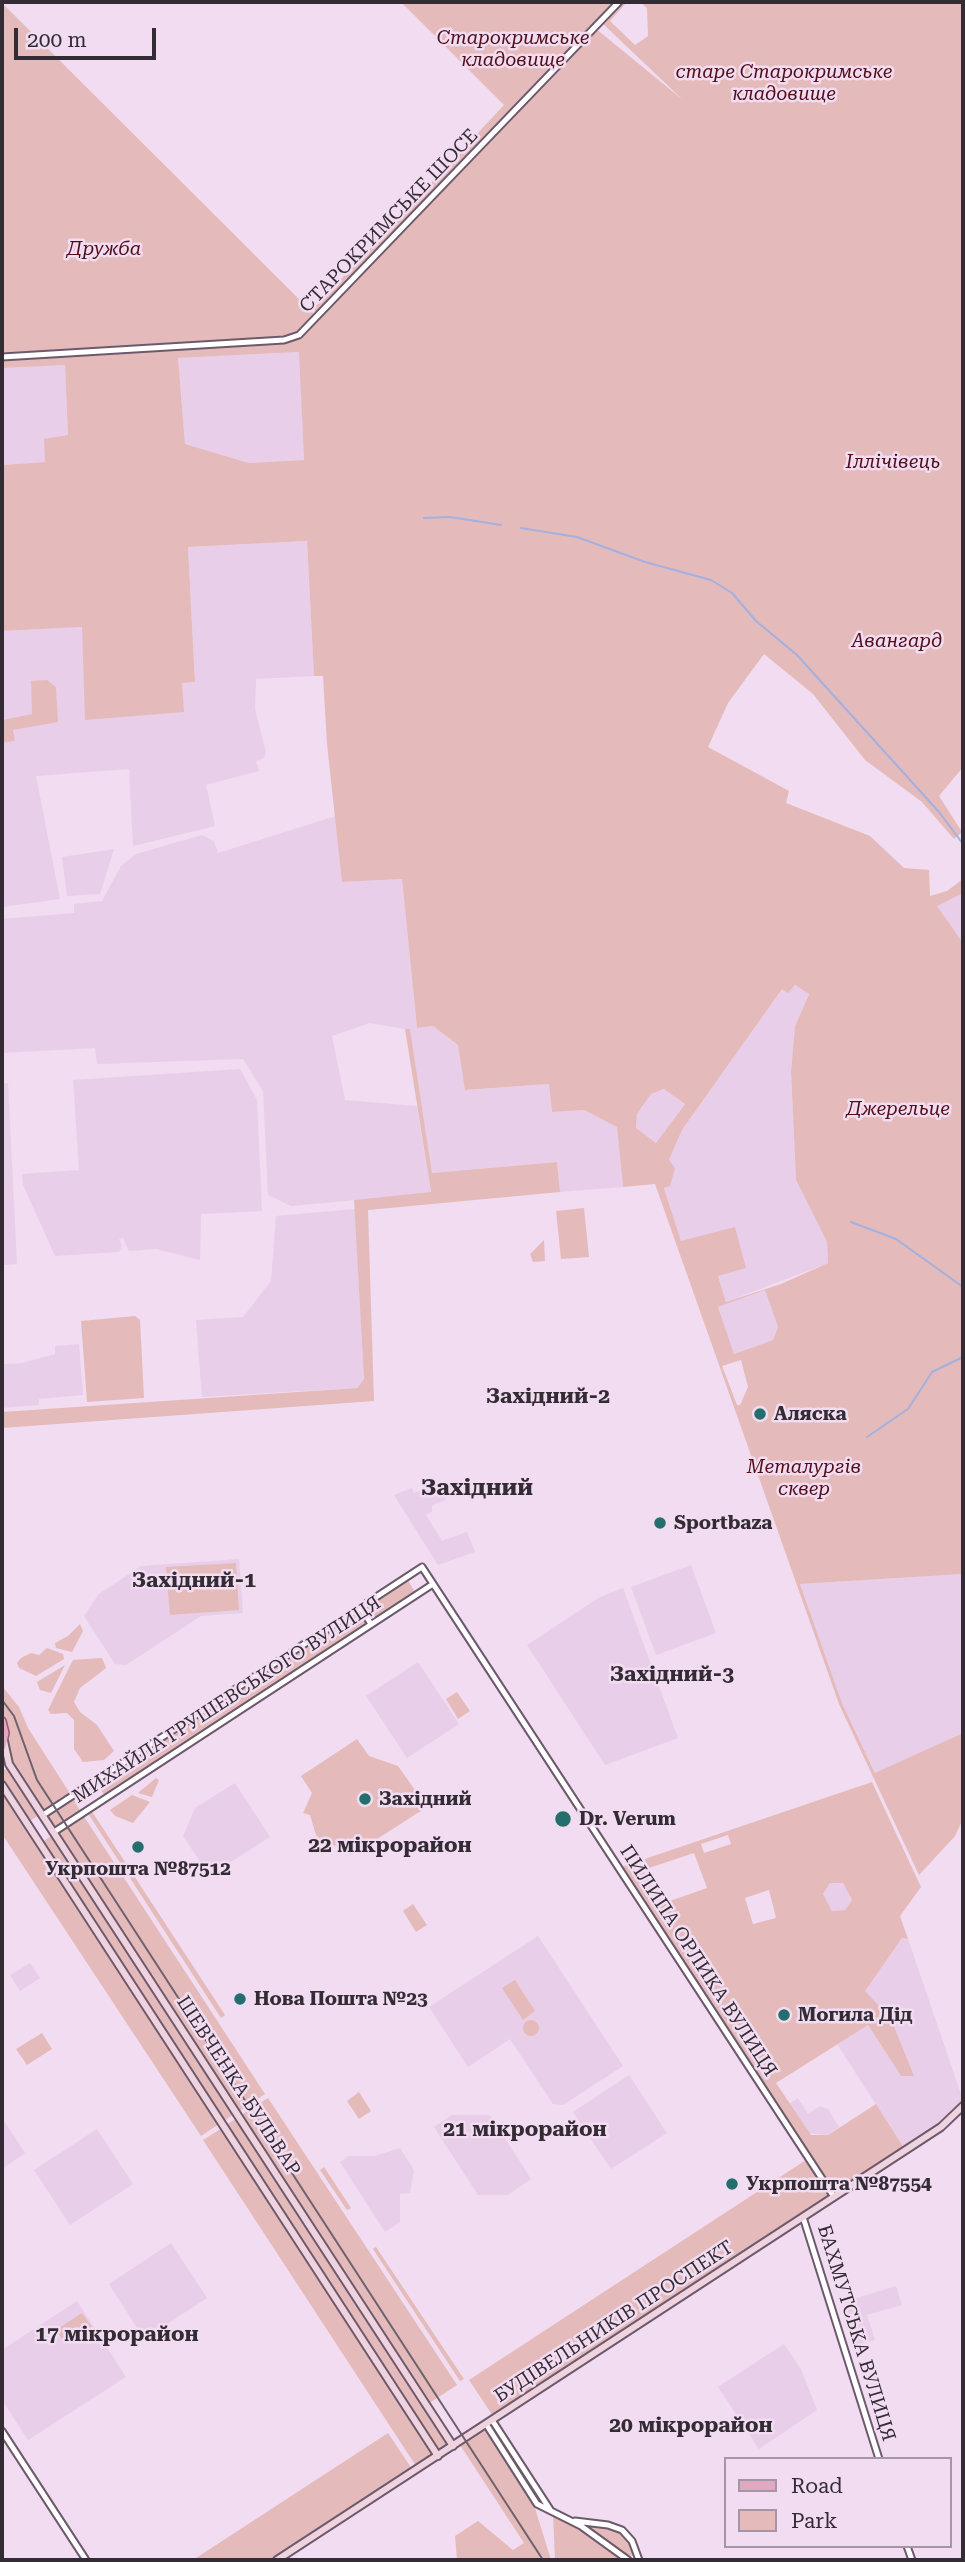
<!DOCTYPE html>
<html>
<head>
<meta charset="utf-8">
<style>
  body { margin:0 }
  #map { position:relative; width:965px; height:2562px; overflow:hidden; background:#f1dcf1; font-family:"Roboto Serif",serif }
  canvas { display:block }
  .frame { position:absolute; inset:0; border:4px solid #342c34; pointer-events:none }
  .legend { position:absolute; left:724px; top:2457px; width:228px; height:91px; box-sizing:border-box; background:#f1dcf1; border:2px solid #a596a5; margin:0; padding:9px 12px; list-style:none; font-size:21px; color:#342c34 }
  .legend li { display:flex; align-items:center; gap:14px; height:35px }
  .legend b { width:35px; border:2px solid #a596a5 }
  .scale { position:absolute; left:14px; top:28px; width:142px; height:32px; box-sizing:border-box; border:4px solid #342c34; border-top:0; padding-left:9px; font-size:21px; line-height:24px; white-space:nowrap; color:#342c34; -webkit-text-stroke:5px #f1dcf1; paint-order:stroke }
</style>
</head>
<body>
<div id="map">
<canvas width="965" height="2562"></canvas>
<div class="frame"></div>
<ul class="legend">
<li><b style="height:9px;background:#e0a9c1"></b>Road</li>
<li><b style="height:19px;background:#e4bbba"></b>Park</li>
</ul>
<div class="scale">200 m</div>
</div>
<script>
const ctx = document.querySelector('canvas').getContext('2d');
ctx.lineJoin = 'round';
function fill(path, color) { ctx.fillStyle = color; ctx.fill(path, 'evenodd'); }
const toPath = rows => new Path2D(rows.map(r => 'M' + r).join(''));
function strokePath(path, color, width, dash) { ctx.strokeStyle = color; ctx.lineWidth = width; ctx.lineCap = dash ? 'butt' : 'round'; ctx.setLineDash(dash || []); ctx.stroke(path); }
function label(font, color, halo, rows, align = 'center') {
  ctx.font = font + ' "Roboto Serif",serif'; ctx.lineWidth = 5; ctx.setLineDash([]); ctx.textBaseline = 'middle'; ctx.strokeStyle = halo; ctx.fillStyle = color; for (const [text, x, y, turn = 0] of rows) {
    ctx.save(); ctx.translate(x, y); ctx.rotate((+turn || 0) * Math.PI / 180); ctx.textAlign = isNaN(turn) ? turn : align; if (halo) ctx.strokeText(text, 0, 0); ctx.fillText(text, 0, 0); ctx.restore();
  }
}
const built = toPath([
  [300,352,304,460,249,463,185,444,178,358],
  [65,364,68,436,45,462,2,465,2,368],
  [307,541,314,676,256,679,255,709,266,752,264,758,256,761,259,771,206,785,215,826,133,846,129,769,36,776,60,899,2,907,2,743,15,741,13,730,57,721,56,687,31,681,33,714,2,720,2,631,82,627,183,712,182,683,195,682,188,547],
  [336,816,342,882,402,879,417,1028,433,1026,458,1045,466,1090,549,1084,552,1112,584,1110,617,1127,623,1187,560,1192,557,1162,432,1173,410,1030,370,1023,332,1036,345,1100,417,1106,431,1193,291,1206,268,1195,263,1091,243,1059,97,1064,95,1048,2,1053,2,919,74,913,74,904,102,901,121,866,136,854,202,835,214,841,218,853],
  [114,849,100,894,67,896,62,857],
  [962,892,963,893,963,943,936,906],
  [794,985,809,993,795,1026,791,1072,796,1180,827,1242,828,1263,726,1302,718,1276,735,1228,681,1242,664,1187,669,1160,682,1130,782,989],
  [240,1069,257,1100,262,1211,201,1214,200,1260,156,1249,129,1251,123,1238,119,1239,122,1246,119,1252,55,1256,23,1185,22,1174,79,1170,73,1080],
  [2,1083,8,1083,17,1264,2,1265],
  [665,1089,685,1104,656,1143,636,1128,637,1114,651,1094],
  [355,1209,364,1380,356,1388,202,1397,196,1320,243,1317,271,1281,276,1216],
  [765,1290,778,1327,773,1340,734,1354,717,1307],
  [79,1344,83,1395,39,1399,39,1405,2,1408,2,1364,22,1363,55,1354,55,1346],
  [439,1484,446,1500,432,1505,432,1511,426,1515,442,1541,467,1532,475,1552,438,1565,394,1495,412,1488,414,1493],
  [239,1559,243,1613,201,1616,126,1665,115,1664,84,1616,99,1594,141,1566],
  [691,1565,716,1633,656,1655,631,1587],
  [963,1574,963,1733,876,1774,842,1703,800,1584],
  [623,1588,678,1738,605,1765,527,1645,600,1597],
  [418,1662,459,1724,407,1758,366,1696],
  [235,1783,270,1837,223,1867,203,1866,183,1836,195,1808],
  [830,1883,843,1883,852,1900,845,1910,832,1911,822,1894],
  [538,1936,623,2066,563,2105,553,2104,510,2039,468,2067,429,2007],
  [902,1938,908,1939,963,2100,943,2123,904,2148,837,2044,868,2025,901,2076,864,1991],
  [30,1963,40,1978,20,1991,10,1975],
  [629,2075,667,2133,611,2169,573,2112],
  [798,2098,808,2114,820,2106,828,2109,839,2127,828,2135,808,2133,789,2104],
  [452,2115,490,2115,531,2179,508,2195,478,2195,434,2127],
  [2,2118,25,2153,2,2169],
  [97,2129,133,2184,70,2225,34,2170],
  [400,2148,414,2170,410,2193,400,2194,400,2222,385,2232,340,2162,349,2156,375,2156],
  [171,2243,207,2298,144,2339,109,2284],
  [896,2286,902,2305,867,2315,875,2340,854,2346,842,2306,847,2301],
  [77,2301,126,2377,28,2440,2,2400,2,2350],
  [784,2344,801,2369,817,2410,759,2449,718,2387]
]);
const green = toPath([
  [401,2,627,2,610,21,635,45,648,36,647,8,640,2,963,2,963,767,939,796,962,832,954,839,922,802,865,760,813,694,764,654,728,703,708,747,789,791,786,803,870,836,904,868,929,870,930,896,947,891,963,879,963,893,937,906,963,943,963,1574,800,1584,842,1703,875,1773,963,1733,963,1819,955,1836,919,1875,839,1704,655,1184,623,1187,617,1127,584,1110,552,1112,549,1084,465,1090,458,1045,433,1026,417,1028,402,879,342,882,327,744,323,676,314,676,307,541,188,547,195,682,182,683,184,712,85,720,82,627,2,631,2,465,45,462,44,439,68,435,65,365,2,368,2,3,318,318,513,114,509,111,319,314,315,313,314,308,504,105],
  [601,22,683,100,595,28],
  [299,352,304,460,249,463,185,444,178,358],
  [795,985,809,994,795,1026,791,1072,796,1180,827,1242,828,1263,781,1284,726,1302,718,1276,746,1268,735,1227,681,1241,664,1188,670,1186,675,1168,669,1160,682,1130,782,989,788,993],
  [664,1089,685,1104,656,1143,636,1128,637,1114,651,1094],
  [765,1290,778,1327,773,1340,734,1354,718,1307],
  [741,1360,748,1387,740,1405,737,1405,722,1366],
  [47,680,56,687,58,722,13,730,15,741,2,743,2,720,32,714,31,681],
  [405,1029,410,1029,432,1173,557,1162,560,1192,368,1210,374,1401,2,1428,2,1412,357,1388,364,1379,354,1200,431,1192],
  [584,1208,589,1257,561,1259,556,1211],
  [544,1240,545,1261,533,1262,530,1254],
  [135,1316,140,1320,144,1398,87,1402,81,1321],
  [236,1563,239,1610,170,1615,166,1567],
  [407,1579,415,1592,372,1621,364,1608],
  [359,1610,368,1623,105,1796,96,1783],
  [80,1624,83,1631,72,1652,56,1648,55,1643,68,1636],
  [47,1648,63,1654,64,1659,36,1676,19,1668,17,1663,21,1658,31,1653,39,1655],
  [102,1658,106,1668,80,1688,74,1702,80,1712,97,1725,114,1751,104,1760,83,1762,74,1749,74,1720,67,1713,51,1714,48,1710,73,1660],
  [65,1665,51,1693,40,1690,37,1682],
  [2,1686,19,1707,28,1728,71,1795,44,1812,11,1763,7,1743,7,1726,2,1715],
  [457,1692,470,1711,458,1719,446,1699],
  [357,1739,369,1756,398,1766,427,1807,352,1855,341,1852,337,1846,325,1843,316,1835,310,1815,303,1813,312,1793,301,1776],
  [8,1767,39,1815,28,1822,2,1781,2,1772],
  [156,1778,159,1780,152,1797,138,1793],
  [872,1782,921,1887,900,1916,908,1939,902,1938,865,1991,891,2019,914,2076,901,2076,868,2025,776,2083,811,2135,828,2135,876,2104,904,2148,835,2194,621,1867],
  [728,1835,731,1844,704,1853,701,1844],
  [694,1853,707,1888,664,1903,643,1870],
  [830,1883,843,1883,852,1900,845,1910,832,1911,823,1894],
  [769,1890,776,1918,753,1924,745,1898],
  [2,1790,219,2124,201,2136,2,1834],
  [132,1795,150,1802,133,1823,115,1816,110,1810],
  [73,1798,81,1812,55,1829,46,1816],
  [91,1810,225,2015,221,2018,87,1812],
  [83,1815,265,2094,238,2112,57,1832],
  [53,1835,234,2114,223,2122,42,1842],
  [413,1904,427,1925,416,1932,403,1911],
  [515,1980,535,2011,523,2020,502,1988],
  '523 2028a8 8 0 1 1 16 0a8 8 0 1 1-16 0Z',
  [42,2033,52,2049,27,2065,16,2049],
  [359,2092,371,2111,359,2119,347,2101],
  [268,2098,457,2385,428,2404,241,2115],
  [237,2118,449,2445,438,2452,226,2125],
  [222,2128,434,2455,416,2466,203,2140],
  [806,2160,830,2197,493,2416,469,2380],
  [324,2167,351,2208,347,2210,320,2170],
  [376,2247,464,2379,460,2381,373,2249],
  [82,2313,92,2327,66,2344,56,2330],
  [485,2428,534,2505,551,2560,457,2560,455,2536,478,2521,513,2550,524,2543,460,2445],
  [388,2433,412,2469,273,2560,193,2560],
  [499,2434,541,2499,537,2502,495,2436],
  [553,2514,571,2522,625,2560,555,2560],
  [582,2524,621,2532,630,2542,635,2556,625,2554]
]);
const stream = toPath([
  [424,518,450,517,501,525],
  [521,528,577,537,645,562,711,580,732,593,756,621,797,655,939,812,963,844],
  [851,1222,896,1239,963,1287],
  [867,1437,908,1409,932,1372,963,1357]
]);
const tertiary = toPath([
  [2,357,284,340,299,335,619,2],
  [360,1607,371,1624],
  [43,1815,422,1567,834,2197],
  [54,1832,433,1584],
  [803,2217,879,2459],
  [492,2420,551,2511],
  [486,2424,537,2504,581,2526,628,2560],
  [2,2431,86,2560],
  [575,2521,608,2525,622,2530,632,2541,639,2560],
  [907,2546,912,2560]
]);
const secondary = toPath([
  [4,1741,9,1764,453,2446],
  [2,1785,438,2456],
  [277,2560,941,2127,963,2106]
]);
const primary = toPath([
  [2,1721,5,1733,2,1746]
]);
const tram = toPath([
  [2,1700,14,1716,37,1780,543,2560]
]);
const markers = [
  [760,1414,7,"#246f6d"],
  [660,1523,7,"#246f6d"],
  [365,1799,7,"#246f6d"],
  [563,1819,9,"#246f6d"],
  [138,1847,7,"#246f6d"],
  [240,1999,7,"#246f6d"],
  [784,2015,7,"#246f6d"],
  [732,2184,7,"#246f6d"]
];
const parkNames = [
  ["Старокримське",513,38],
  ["кладовище",513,60],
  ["старе Старокримське",784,72],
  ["кладовище",784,94],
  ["Дружба",104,249],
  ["Іллічівець",893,462],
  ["Авангард",897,641],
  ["Джерельце",898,1109],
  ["Металургів",804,1467],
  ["сквер",804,1489]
];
const streetNames = [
  ["СТАРОКРИМСЬКЕ ШОСЕ",389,221,-46],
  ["МИХАЙЛА ГРУШЕВСЬКОГО ВУЛИЦЯ",227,1700,-33],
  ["ПИЛИПА ОРЛИКА ВУЛИЦЯ",698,1961,57],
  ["ШЕВЧЕНКА БУЛЬВАР",238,2086,57],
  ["БУДІВЕЛЬНИКІВ ПРОСПЕКТ",614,2322,-33],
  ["БАХМУТСЬКА ВУЛИЦЯ",856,2333,73]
];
const poiNames = [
  ["Аляска",774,1414],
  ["Sportbaza",674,1523],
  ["Західний",379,1799],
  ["Dr. Verum",579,1819],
  ["Укрпошта №87512",138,1869,"center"],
  ["Нова Пошта №23",254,1999],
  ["Могила Дiд",798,2015],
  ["Укрпошта №87554",746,2184]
];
const neighbourhoodNames = [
  ["Західний-2",548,1397],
  ["Західний-1",194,1581],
  ["Західний-3",672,1675],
  ["22 мікрорайон",390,1846],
  ["21 мікрорайон",525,2130],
  ["17 мікрорайон",117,2335],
  ["20 мікрорайон",691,2426]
];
const quarterNames = [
  ["Західний",477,1488]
];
fill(built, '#e9cee9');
fill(green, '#e4bbba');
strokePath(stream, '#a3b0e0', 2);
strokePath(tertiary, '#6c5a6c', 9);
strokePath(secondary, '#6c5a6c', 10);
strokePath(primary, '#965874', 10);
strokePath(tertiary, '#fff', 5);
strokePath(secondary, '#efd4e0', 6);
strokePath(primary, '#e0a9c1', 7);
strokePath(tram, '#6d616d', 2);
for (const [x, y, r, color] of markers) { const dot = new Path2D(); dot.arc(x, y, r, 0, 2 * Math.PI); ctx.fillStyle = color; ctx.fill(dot); strokePath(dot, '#f1dcf1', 2.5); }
label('italic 19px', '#520d15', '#f1dcf1', parkNames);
label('19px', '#342c34', '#f1dcf1', streetNames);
label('bold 19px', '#342c34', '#f1dcf1', poiNames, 'left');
label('bold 21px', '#342c34', '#f1dcf1', neighbourhoodNames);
label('bold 23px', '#342c34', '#f1dcf1', quarterNames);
</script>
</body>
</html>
